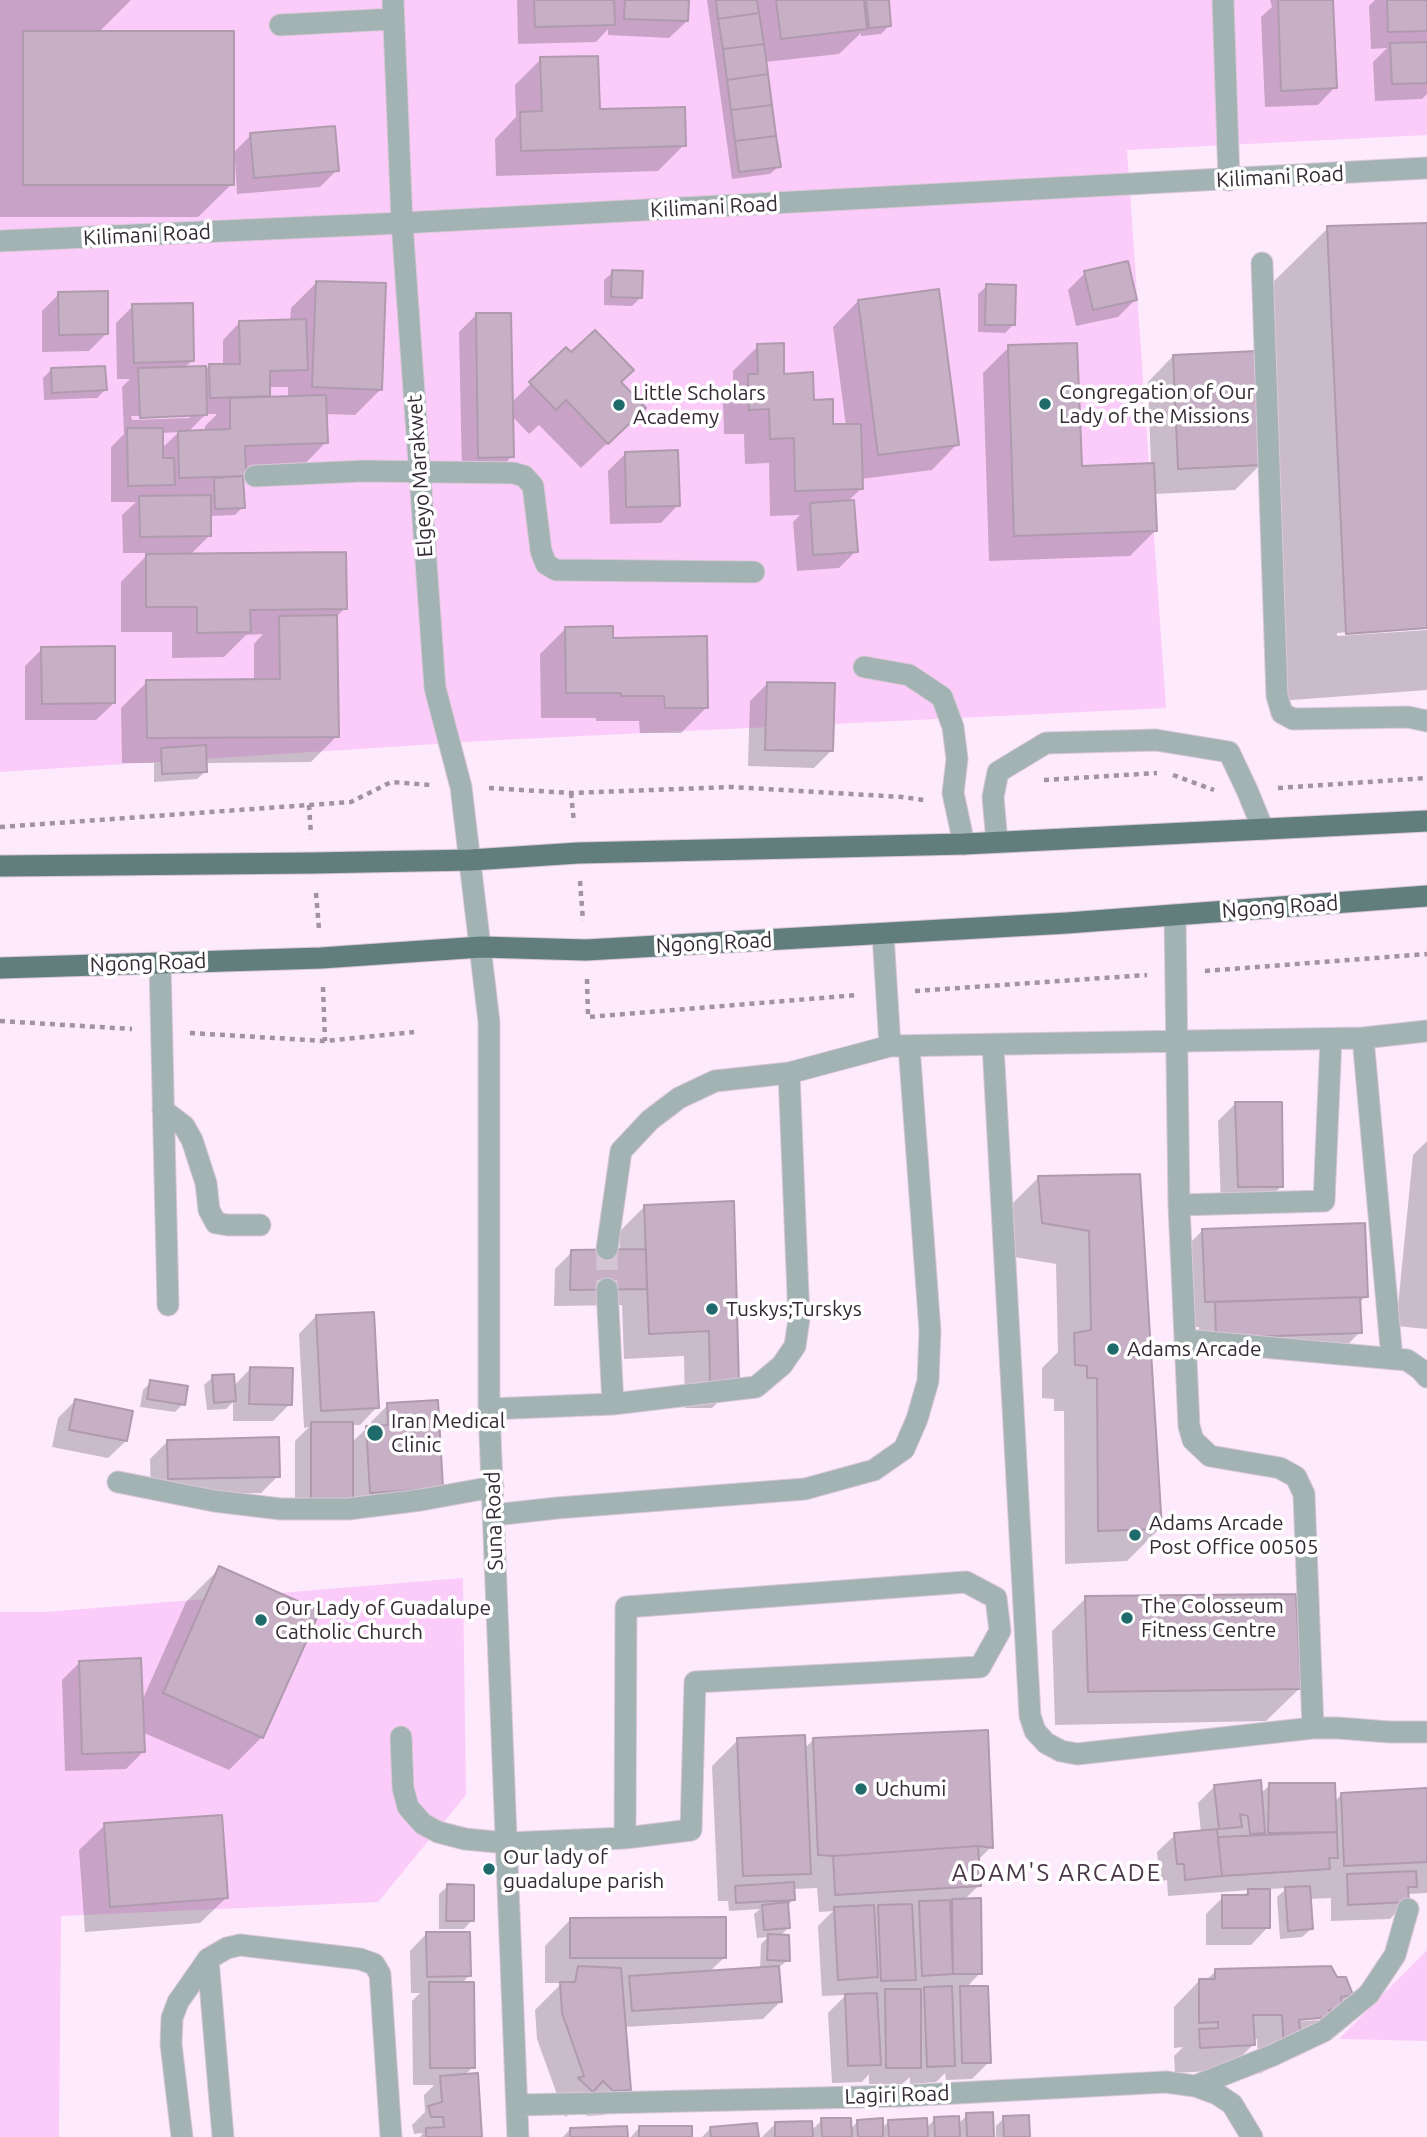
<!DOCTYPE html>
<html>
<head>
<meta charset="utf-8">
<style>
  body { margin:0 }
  canvas { display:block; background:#fdeafc }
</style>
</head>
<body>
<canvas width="1427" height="2137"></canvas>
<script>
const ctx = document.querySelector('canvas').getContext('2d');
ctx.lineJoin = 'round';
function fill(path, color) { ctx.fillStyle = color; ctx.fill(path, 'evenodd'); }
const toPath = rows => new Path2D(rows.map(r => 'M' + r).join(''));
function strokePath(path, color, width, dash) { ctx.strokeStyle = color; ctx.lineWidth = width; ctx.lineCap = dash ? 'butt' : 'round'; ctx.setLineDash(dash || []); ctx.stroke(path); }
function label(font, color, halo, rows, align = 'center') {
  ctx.font = font + ' Ubuntu,sans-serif'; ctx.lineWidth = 7; ctx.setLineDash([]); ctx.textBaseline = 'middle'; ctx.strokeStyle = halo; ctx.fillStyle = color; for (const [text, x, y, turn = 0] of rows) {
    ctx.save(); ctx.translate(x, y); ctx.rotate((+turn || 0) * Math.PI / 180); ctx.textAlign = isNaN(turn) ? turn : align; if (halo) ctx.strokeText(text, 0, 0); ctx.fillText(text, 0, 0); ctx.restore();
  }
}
const green = toPath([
  [0,0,1427,0,1427,135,1127,150,1166,708,499,740,0,772],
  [463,1578,466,1795,378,1902,61,1916,59,2137,0,2137,0,1612,46,1612],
  [1427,1950,1427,2041,1339,2039]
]);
const shadow = toPath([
  [0,0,131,0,99,32,232,154,251,135,337,170,320,187,237,194,235,160,232,160,232,184,198,217,0,217],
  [517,0,687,0,687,21,669,38,608,35,608,29,596,42,518,44],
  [707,0,887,0,889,26,881,34,861,36,861,33,839,54,765,62,779,166,770,174,732,179],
  [1270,0,1331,0,1335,87,1318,105,1265,107,1261,17,1272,7],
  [1375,0,1427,0,1427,94,1422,99,1375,101,1373,62,1387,48,1371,49,1369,6],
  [541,59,598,111,684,145,658,171,496,176,495,139,516,117,515,85],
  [1427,224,1427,626,1337,633,1337,636,1427,630,1427,690,1278,701,1260,295,1328,228],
  [613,272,640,298,632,306,604,305,604,280],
  [1085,273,1135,300,1118,317,1076,326,1068,290],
  [316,283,381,389,355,415,325,414,326,442,301,468,244,470,244,475,242,477,243,507,235,515,209,516,209,536,190,555,345,608,336,617,337,736,311,762,205,763,206,771,197,779,154,782,154,763,122,763,121,708,147,682,254,681,254,644,263,634,246,635,224,657,172,658,172,632,121,632,121,582,149,553,123,553,122,515,136,502,111,502,111,447,124,434,122,387,130,379,117,379,116,323,133,306,193,360,184,368,205,371,209,366,223,366,223,340,240,322,290,321,291,308],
  [268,387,288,387,288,398,265,399,268,395],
  [190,414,190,418,132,420,131,416],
  [206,414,217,414,205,426,205,431,188,432],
  [179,432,161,449,161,433],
  [987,286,1013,325,1005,333,978,332,978,294],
  [59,294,107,333,89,351,42,352,42,311],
  [858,301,957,444,932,470,861,479,861,489,847,502,856,551,839,568,797,571,793,522,800,515,770,516,769,463,745,464,744,434,724,434,723,402,733,392,733,371,758,346,783,376,812,401,832,426,846,426,833,327],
  [476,315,511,403,566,349,571,355,619,383,618,433,581,468,539,425,529,434,511,415,512,456,495,474,462,474,459,332],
  [1009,347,1080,468,1151,465,1148,382,1173,356,1260,465,1235,490,1154,494,1155,531,1130,556,989,561,983,373],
  [51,370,105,390,97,398,44,400,43,378],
  [626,453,678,505,661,523,610,524,608,471],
  [566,628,611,639,707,707,681,733,640,733,639,721,596,721,596,718,541,718,540,654],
  [42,649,114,703,96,720,25,720,25,666],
  [768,683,831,751,814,768,748,766,750,701],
  [1235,1104,1282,1186,1264,1203,1221,1204,1218,1121],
  [1427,1141,1427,1329,1396,1326,1413,1155],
  [1139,1176,1160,1528,1127,1561,1065,1564,1064,1411,1054,1411,1054,1399,1042,1398,1042,1368,1058,1352,1056,1264,1009,1256,1005,1211,1038,1178],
  [645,1206,738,1382,712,1408,685,1408,684,1356,624,1359,622,1305,554,1306,555,1269,572,1252,620,1251,619,1232],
  [1203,1230,1366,1296,1359,1303,1360,1332,1343,1349,1200,1354,1199,1327,1180,1327,1177,1256],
  [316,1316,377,1407,360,1425,351,1425,351,1443,367,1428,371,1427,371,1422,388,1405,441,1488,295,1515,295,1441,309,1427,304,1428,299,1334],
  [250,1369,290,1404,273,1421,233,1421,233,1402,226,1409,207,1410,204,1385,213,1377,233,1387],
  [151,1382,183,1404,175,1412,140,1407,143,1390],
  [75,1401,126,1441,108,1458,52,1447,58,1418],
  [168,1441,278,1476,261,1493,151,1496,150,1459],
  [220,1568,262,1737,229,1770,142,1732,143,1752,126,1769,65,1771,62,1680,79,1663,141,1703,186,1602],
  [1086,1598,1300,1688,1266,1721,1055,1725,1052,1631],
  [814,1739,991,1847,977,1861,979,1885,964,1900,980,1973,966,1988,989,2062,972,2079,946,2080,945,2073,936,2082,910,2084,910,2077,902,2084,869,2084,869,2074,862,2082,832,2083,828,2013,846,1995,822,1996,818,1926,833,1911,819,1912,817,1888,793,1889,794,1899,787,1906,789,1927,780,1936,788,1960,778,1968,780,2002,763,2019,624,2027,629,2089,604,2115,587,2116,577,2106,566,2117,553,2105,559,2100,537,2039,535,2010,562,1983,545,1983,545,1946,570,1920,725,1957,709,1972,760,1969,761,1944,768,1937,757,1938,754,1914,760,1909,729,1911,728,1901,718,1901,712,1766,738,1740,804,1749],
  [1270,1785,1334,1802,1341,1795,1427,1790,1427,1893,1407,1894,1407,1901,1390,1919,1331,1921,1331,1898,1309,1899,1311,1929,1302,1937,1280,1939,1277,1897,1287,1888,1268,1889,1268,1927,1251,1945,1206,1945,1206,1914,1223,1897,1242,1897,1249,1890,1168,1896,1167,1880,1160,1881,1157,1852,1175,1835,1201,1833,1198,1803,1215,1786,1260,1794],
  [105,1825,226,1898,200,1923,85,1932,79,1850],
  [448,1886,472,1920,464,1929,439,1929,439,1894],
  [427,1933,469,1976,461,1984,473,2067,464,2076,480,2137,420,2137,423,2133,414,2134,412,2125,425,2112,424,2095,434,2085,413,2085,412,2001,420,1993,411,1993,410,1951],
  [1216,1971,1336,1979,1351,1995,1274,2066,1259,2074,1257,2039,1253,2040,1253,2045,1227,2070,1175,2073,1174,2056,1183,2047,1174,2048,1174,2007,1199,1981,1205,1981],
  [1324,2016,1320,2020,1291,2022,1291,2018],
  [967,2115,992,2137,762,2137,776,2123,811,2131,822,2120,850,2130,858,2121,881,2129,889,2121,926,2128,935,2119,958,2124],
  [1004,2118,1028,2137,996,2137,996,2126],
  [639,2128,690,2137,631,2137],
  [570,2129,626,2137,563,2137],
  [710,2129,757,2137,702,2137]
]);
const building = toPath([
  [534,0,614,0,615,25,535,27,534,0],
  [625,0,689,0,688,21,624,19,625,0],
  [716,0,757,0,759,13,718,19,716,0],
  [776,0,864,0,867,29,781,39,776,0],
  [866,0,889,0,891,26,869,28,866,0],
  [1278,0,1333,0,1337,88,1281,91,1278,0],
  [1387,0,1427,0,1427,31,1388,32,1387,0],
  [759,13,764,44,723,49,718,19,759,13],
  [23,31,234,31,234,185,23,185,23,31],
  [1427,42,1427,83,1392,84,1390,43,1427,42],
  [764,44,768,74,727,80,723,49,764,44],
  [598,56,600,109,685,107,686,146,521,151,520,112,542,111,540,57,598,56],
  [768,74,772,105,731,110,727,80,768,74],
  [772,105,776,136,735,141,731,110,772,105],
  [335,126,339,171,254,178,250,133,335,126],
  [776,136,781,167,739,172,735,141,776,136],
  [1427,223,1427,628,1346,634,1327,226,1427,223],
  [1128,261,1137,300,1093,310,1084,271,1128,261],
  [612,270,643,271,642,298,611,297,612,270],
  [316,281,386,283,382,390,312,387,316,281],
  [986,284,1016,285,1015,325,985,325,986,284],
  [939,289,959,445,878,455,858,300,939,289],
  [108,291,108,334,59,335,58,292,108,291],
  [193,303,194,361,134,363,132,304,193,303],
  [476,313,511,313,514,457,478,458,476,313],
  [306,319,308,370,270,371,270,396,210,398,209,364,240,364,239,321,306,319],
  [595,330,634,370,621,382,646,408,608,444,566,400,556,410,529,382,566,347,571,352,595,330],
  [784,343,784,374,813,372,814,400,833,399,833,424,861,424,863,489,795,491,794,438,770,439,769,409,749,410,748,374,758,374,757,344,784,343],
  [1077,343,1082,466,1154,463,1157,531,1014,536,1008,345,1077,343],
  [1257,351,1262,465,1178,469,1173,355,1257,351],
  [105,366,107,390,52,393,51,368,105,366],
  [206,366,207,415,140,418,138,368,206,366],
  [326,395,328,443,245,446,246,476,179,478,178,431,230,429,230,398,326,395],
  [127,428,163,428,163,458,174,458,175,485,128,486,127,428],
  [678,450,680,506,626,507,625,452,678,450],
  [243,476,245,508,215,509,214,478,243,476],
  [211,495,211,536,140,537,139,496,211,495],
  [854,500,858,552,813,555,810,503,854,500],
  [346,552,347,609,250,610,251,632,197,633,197,607,146,607,146,554,346,552],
  [337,615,339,737,147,738,146,680,280,679,279,616,337,615],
  [613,626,613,638,707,636,708,708,665,708,664,696,621,696,621,693,566,693,565,627,613,626],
  [115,646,115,703,42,704,41,647,115,646],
  [767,682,835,683,833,751,765,750,767,682],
  [206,745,207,772,162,774,161,748,206,745],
  [1235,1102,1282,1102,1283,1187,1238,1187,1235,1102],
  [1140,1174,1162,1529,1098,1531,1097,1378,1087,1378,1087,1366,1075,1365,1074,1333,1091,1330,1089,1231,1042,1223,1038,1176,1140,1174],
  [734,1201,739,1383,710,1383,709,1331,649,1334,644,1205,734,1201],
  [1365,1223,1368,1297,1205,1302,1202,1229,1365,1223],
  [646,1249,647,1289,570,1290,571,1250,646,1249],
  [1360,1297,1362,1333,1216,1338,1215,1302,1360,1297],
  [374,1312,379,1408,321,1411,316,1315,374,1312],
  [250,1367,293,1368,292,1405,249,1404,250,1367],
  [234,1374,236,1401,214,1403,212,1375,234,1374],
  [150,1380,188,1386,185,1405,147,1399,150,1380],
  [75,1399,133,1411,127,1441,69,1430,75,1399],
  [438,1400,443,1488,370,1493,366,1426,388,1425,387,1403,438,1400],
  [311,1422,353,1422,353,1499,311,1499,311,1422],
  [279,1437,280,1477,168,1479,167,1440,279,1437],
  [219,1566,320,1611,263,1738,163,1693,219,1566],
  [1296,1594,1301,1689,1088,1692,1085,1596,1296,1594],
  [141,1658,145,1752,82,1754,79,1661,141,1658],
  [988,1730,993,1848,978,1846,833,1856,818,1855,813,1738,988,1730],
  [805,1735,811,1874,743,1876,737,1738,805,1735],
  [1261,1780,1265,1833,1250,1834,1248,1816,1240,1814,1242,1827,1219,1829,1214,1785,1261,1780],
  [1269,1783,1335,1783,1337,1832,1268,1833,1269,1783],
  [1427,1788,1427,1862,1344,1866,1341,1793,1427,1788],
  [222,1815,228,1898,110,1907,104,1823,222,1815],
  [1217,1829,1222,1876,1185,1880,1184,1864,1177,1864,1174,1833,1217,1829],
  [1337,1832,1338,1858,1329,1858,1330,1869,1222,1876,1218,1837,1337,1832],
  [978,1846,981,1886,835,1895,833,1856,978,1846],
  [1416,1871,1417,1887,1408,1887,1409,1902,1348,1905,1347,1874,1416,1871],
  [794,1882,795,1900,736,1903,735,1886,794,1882],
  [447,1884,474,1885,474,1921,446,1921,447,1884],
  [1310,1886,1313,1929,1288,1931,1285,1887,1310,1886],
  [1248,1889,1270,1889,1270,1928,1222,1928,1222,1895,1248,1895,1248,1889],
  [981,1898,982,1974,953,1974,952,1899,981,1898],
  [950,1900,953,1974,922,1976,919,1901,950,1900],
  [788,1902,790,1928,764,1930,762,1905,788,1902],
  [912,1904,916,1980,881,1981,878,1905,912,1904],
  [874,1905,878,1977,838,1980,834,1907,874,1905],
  [726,1917,726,1958,570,1958,570,1918,726,1917],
  [426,1932,470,1932,471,1976,427,1977,426,1932],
  [768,1934,789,1935,790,1961,767,1960,768,1934],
  [578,1966,621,1968,631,2090,613,2091,603,2081,593,2092,578,2078,584,2076,562,2013,560,1982,575,1982,578,1966],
  [779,1966,782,2002,632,2011,629,1976,779,1966],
  [1331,1966,1337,1977,1346,1977,1353,1995,1341,1997,1342,2008,1329,2010,1330,2017,1299,2020,1301,2041,1284,2050,1282,2015,1253,2015,1255,2045,1200,2048,1199,2029,1218,2028,1218,2022,1199,2023,1199,1979,1215,1979,1215,1969,1331,1966],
  [429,1982,474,1982,475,2068,430,2068,429,1982],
  [952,1986,955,2066,927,2067,924,1987,952,1986],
  [960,1986,988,1986,991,2063,962,2063,960,1986],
  [885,1989,921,1989,921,2068,886,2068,885,1989],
  [877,1993,881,2065,848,2066,845,1994,877,1993],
  [478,2073,482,2137,426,2137,426,2128,444,2127,443,2117,431,2117,428,2106,442,2102,440,2076,478,2073],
  [993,2112,994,2137,967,2137,966,2113,993,2112],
  [1029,2115,1030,2137,1004,2137,1003,2116,1029,2115],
  [959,2116,960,2137,935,2137,934,2117,959,2116],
  [821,2118,851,2118,852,2137,822,2137,821,2118],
  [883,2118,883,2137,858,2137,857,2120,883,2118],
  [927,2118,928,2137,889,2137,888,2120,927,2118],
  [812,2121,813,2137,775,2137,775,2122,812,2121],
  [757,2123,759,2137,711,2137,710,2127,757,2123],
  [627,2126,628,2137,570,2137,570,2128,627,2126],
  [639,2126,692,2126,692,2137,639,2137,639,2126]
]);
const minorTunnel = toPath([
  [607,1249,607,1289]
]);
const path = toPath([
  [1173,775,1214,790],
  [1044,780,1157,773],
  [489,788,571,793,732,787,902,797,924,800],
  [1278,788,1427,778],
  [571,793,574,823],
  [309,805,311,835],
  [0,827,351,802,391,782,431,785],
  [580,881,583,921],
  [316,893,319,929],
  [1205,971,1427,954],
  [587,979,588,1017,858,995],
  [323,987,325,1041],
  [915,991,1147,975],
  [0,1021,132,1029],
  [190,1033,325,1041,414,1032]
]);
const minor = toPath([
  [393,0,402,223,435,688,461,787,489,1022,489,1409,518,2137],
  [1223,0,1229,180],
  [280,25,393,19],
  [0,241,402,223,1427,168],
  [1262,263,1277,696,1282,713,1293,719,1408,717,1427,721],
  [255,476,364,471,513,473,524,476,533,486,541,551,546,564,556,570,754,572],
  [864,667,909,675,942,697,953,727,957,759,953,793,964,844],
  [997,842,993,797,998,772,1046,743,1156,740,1229,752,1247,790,1263,829],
  [1175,915,1179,1205,1324,1201,1331,1039],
  [160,963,168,1305],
  [1363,1038,1392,1359],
  [993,1045,1030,1716,1035,1731,1046,1743,1061,1751,1077,1754,1313,1728],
  [890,1046,1363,1038,1427,1031],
  [163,1110,184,1126,192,1140,206,1183,209,1210,216,1223,228,1225,260,1225],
  [1179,1205,1189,1426,1193,1440,1210,1456,1280,1468,1296,1477,1304,1494,1313,1728,1338,1728,1389,1732,1427,1732],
  [607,1249,621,1151,650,1120,679,1098,715,1081,789,1073,890,1046,883,934],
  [1185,1340,1407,1360,1420,1369,1427,1377],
  [613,1404,756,1387,782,1365,795,1346,799,1319,789,1073],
  [489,1409,613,1404,607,1289],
  [118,1482,214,1501,281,1509,348,1509,421,1500,493,1487],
  [494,1515,557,1508,805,1489,874,1470,904,1449,917,1419,928,1381,930,1331,909,1046],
  [401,1737,403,1788,408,1807,423,1824,438,1832,465,1839,507,1843,625,1838,691,1830,695,1682,980,1667,1000,1631,996,1598,966,1582,626,1607,625,1838],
  [208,1959,223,2137],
  [1195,2086,1271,2056,1324,2031,1369,1994,1395,1955,1408,1909],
  [518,2105,901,2096,1166,2082,1195,2086,1217,2094,1232,2104,1252,2137],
  [182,2137,171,2044,172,2018,178,2002,208,1959,227,1948,240,1945,360,1959,374,1964,380,1974,391,2137]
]);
const major = toPath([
  [0,866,313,863,471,860,578,853,964,844,1427,821],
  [0,968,321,958,481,947,586,950,1067,923,1427,896]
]);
const markers = [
  [1045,404,7,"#1f6b6b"],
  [619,405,7,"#1f6b6b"],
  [712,1309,7,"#1f6b6b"],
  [1113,1349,7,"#1f6b6b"],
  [375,1433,9,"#1f6b6b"],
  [1135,1535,7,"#1f6b6b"],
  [1127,1618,7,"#1f6b6b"],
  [261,1620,7,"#1f6b6b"],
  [861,1789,7,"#1f6b6b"],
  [489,1869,7,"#1f6b6b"]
];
const streetNames = [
  ["Kilimani Road",1280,177,-3],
  ["Kilimani Road",714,207,-3],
  ["Kilimani Road",147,235,-3],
  ["Elgeyo Marakwet",420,476,-94],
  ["Ngong Road",1280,907,-4],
  ["Ngong Road",714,943,-3],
  ["Ngong Road",148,963,-2],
  ["Suna Road",494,1521,-92],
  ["Lagiri Road",897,2095,-2]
];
const poiNames = [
  ["Congregation of Our",1059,392],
  ["Lady of the Missions",1059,416],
  ["Little Scholars",633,393],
  ["Academy",633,417],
  ["Tuskys;Turskys",726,1309],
  ["Adams Arcade",1127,1349],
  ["Iran Medical",391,1421],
  ["Clinic",391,1445],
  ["Adams Arcade",1149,1523],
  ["Post Office 00505",1149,1547],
  ["The Colosseum",1141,1606],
  ["Fitness Centre",1141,1630],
  ["Our Lady of Guadalupe",275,1608],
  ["Catholic Church",275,1632],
  ["Uchumi",875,1789],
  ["Our lady of",503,1857],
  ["guadalupe parish",503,1881]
];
const quarterNames = [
  ["ADAM'S ARCADE",1057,1873]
];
fill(green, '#fbccf9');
fill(shadow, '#0003');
fill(building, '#c7b0c6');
strokePath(building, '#af9aae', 2);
strokePath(minorTunnel, '#d5c4d4', 21, [21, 10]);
strokePath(minor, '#d9c7d8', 23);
strokePath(major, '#d9c7d8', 23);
strokePath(path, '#a293a1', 4.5, [5, 5]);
strokePath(minor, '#a3b2b2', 21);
strokePath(major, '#617e7d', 21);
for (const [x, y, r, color] of markers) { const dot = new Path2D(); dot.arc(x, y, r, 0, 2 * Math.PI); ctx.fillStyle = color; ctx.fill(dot); strokePath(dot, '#fff', 2.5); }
label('21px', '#332a33', '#fff', streetNames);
label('21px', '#332a33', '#fff', poiNames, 'left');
ctx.letterSpacing = '2px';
label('24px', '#493748', '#fff', quarterNames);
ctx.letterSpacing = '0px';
</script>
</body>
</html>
